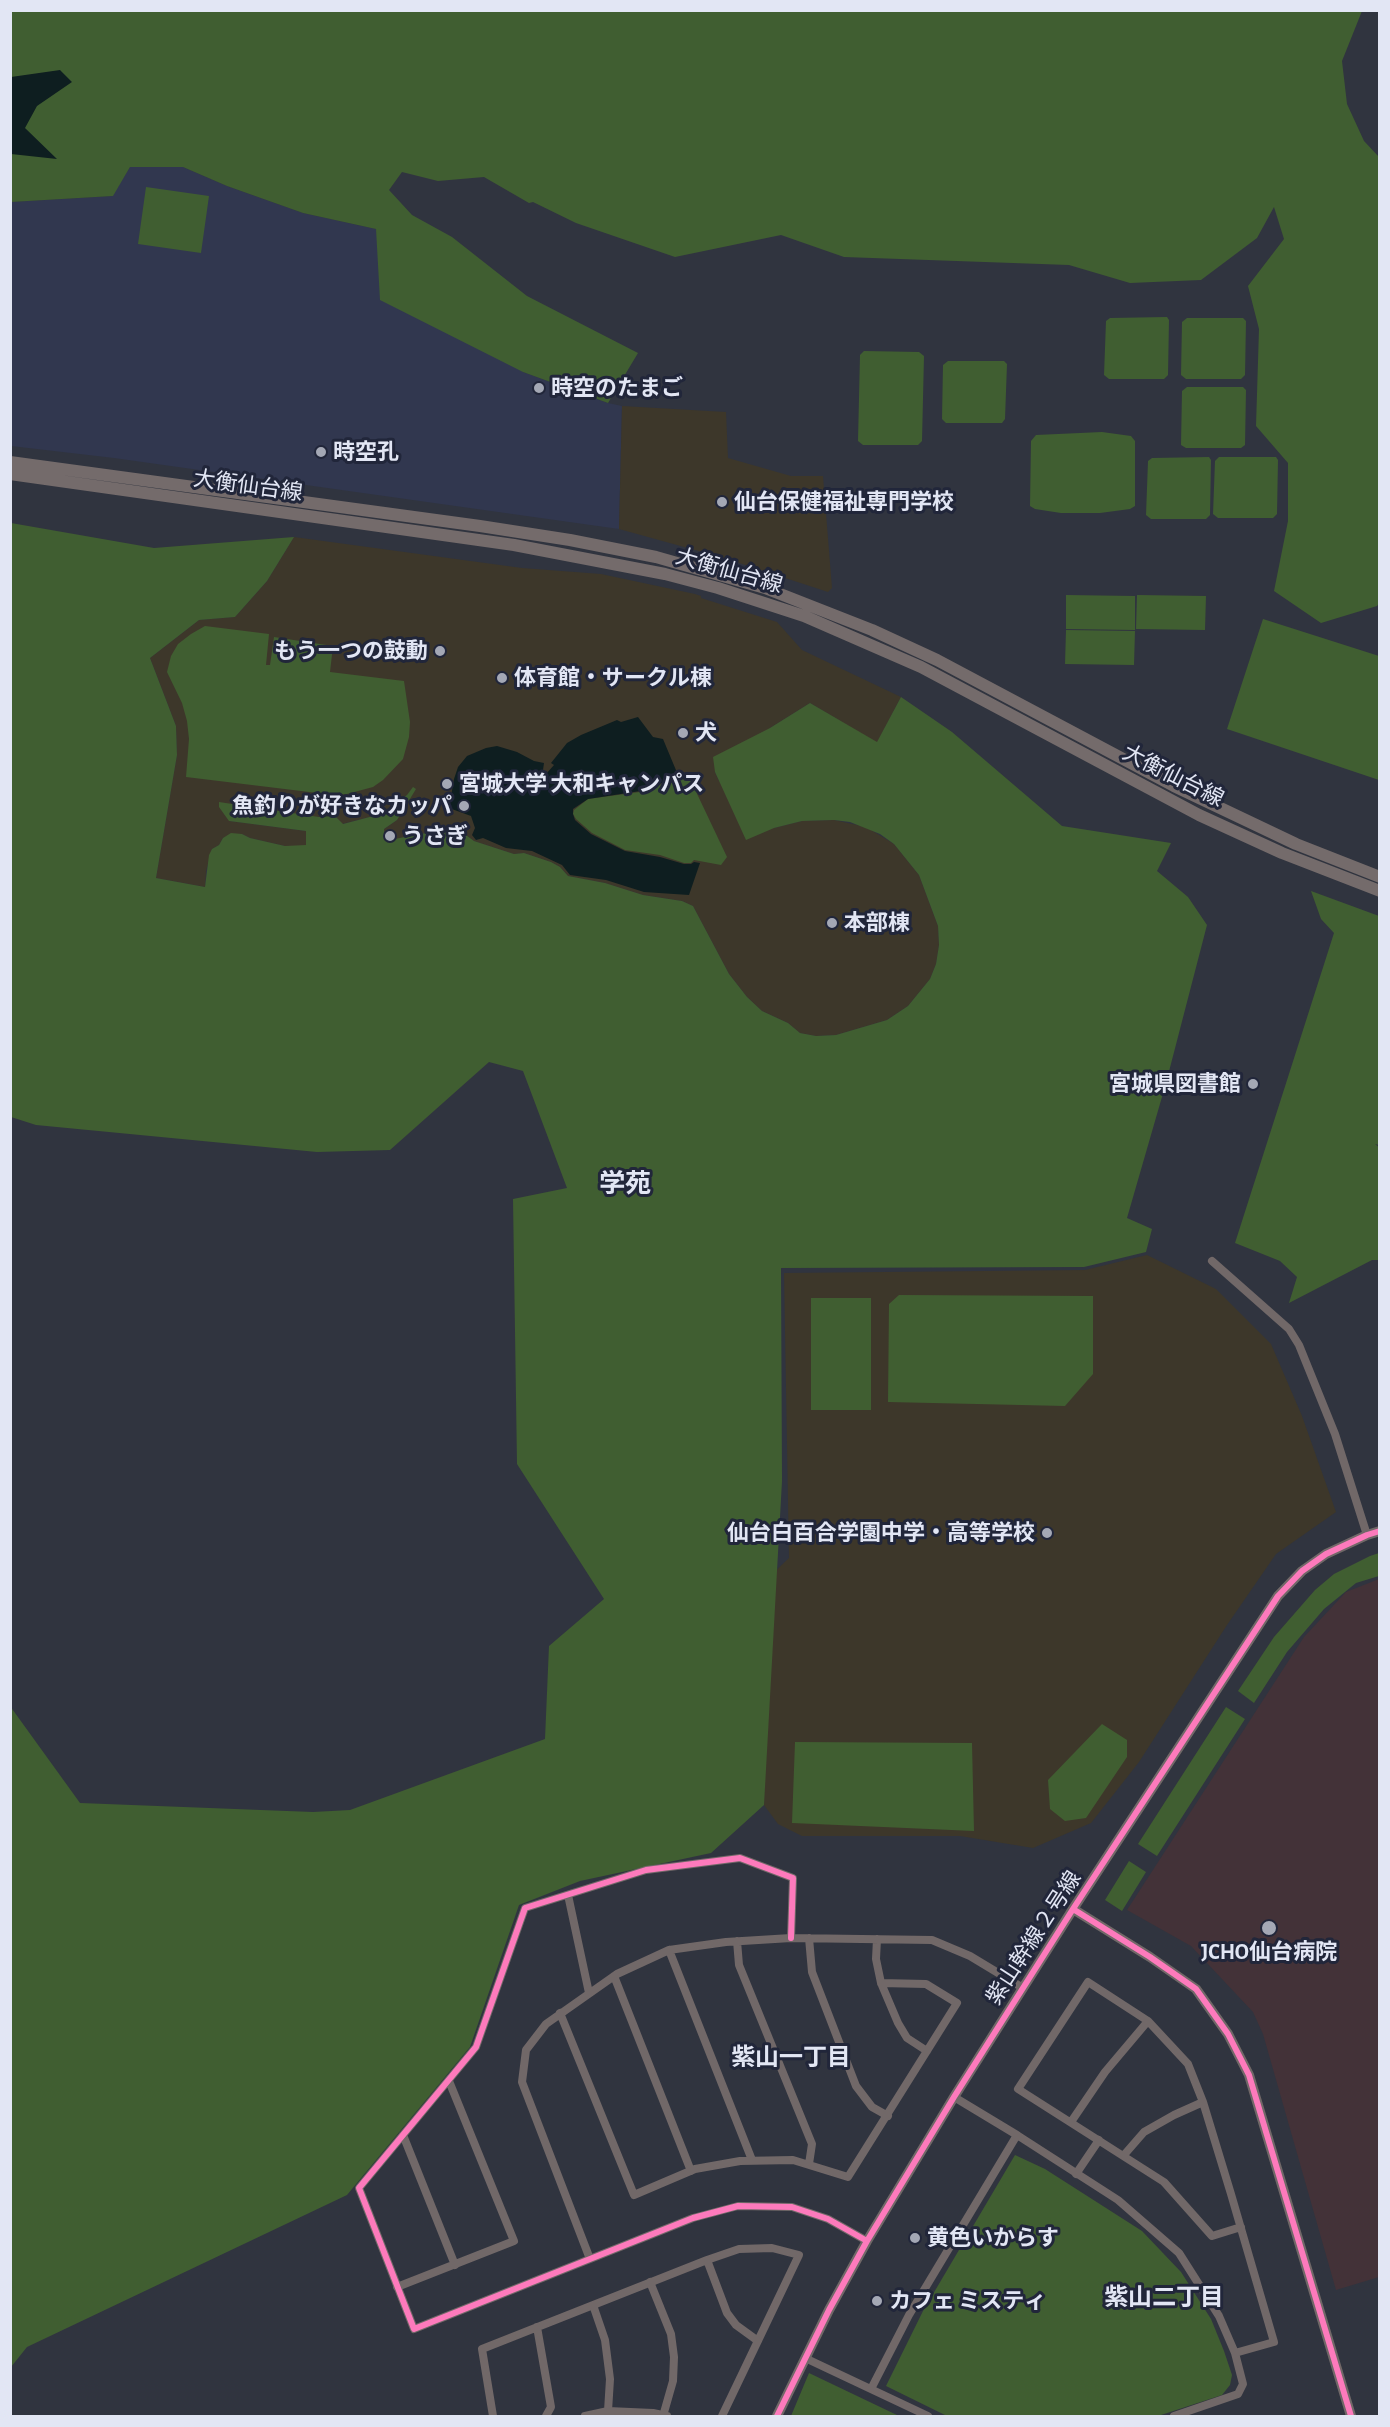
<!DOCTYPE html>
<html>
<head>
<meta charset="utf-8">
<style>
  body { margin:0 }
  #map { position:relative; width:1390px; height:2427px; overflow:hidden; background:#30343f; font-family:"Alegreya Sans",sans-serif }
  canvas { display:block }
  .frame { position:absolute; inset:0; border:12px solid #e2e6f4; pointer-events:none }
</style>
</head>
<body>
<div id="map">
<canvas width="1390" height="2427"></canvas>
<div class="frame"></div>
</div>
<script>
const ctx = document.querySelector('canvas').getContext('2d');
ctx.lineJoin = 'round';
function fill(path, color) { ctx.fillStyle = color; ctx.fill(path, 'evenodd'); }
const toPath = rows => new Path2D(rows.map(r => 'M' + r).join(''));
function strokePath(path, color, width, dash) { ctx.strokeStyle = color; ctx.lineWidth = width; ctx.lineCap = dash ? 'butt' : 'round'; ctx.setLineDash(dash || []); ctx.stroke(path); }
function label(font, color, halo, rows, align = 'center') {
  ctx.font = font + ' "Alegreya Sans","Noto Sans JP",sans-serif'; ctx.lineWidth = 6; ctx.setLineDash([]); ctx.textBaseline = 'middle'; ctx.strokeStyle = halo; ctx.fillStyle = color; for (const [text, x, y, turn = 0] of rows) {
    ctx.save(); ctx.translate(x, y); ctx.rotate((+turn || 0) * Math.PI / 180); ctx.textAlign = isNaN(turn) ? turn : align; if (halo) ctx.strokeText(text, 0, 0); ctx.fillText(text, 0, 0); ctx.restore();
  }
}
const built = toPath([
  [130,167,183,167,227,186,303,213,376,229,523,372,608,403,622,406,619,529,114,458,11,446,11,202,112,196]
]);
const education = toPath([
  [622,406,726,412,728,458,791,476,823,476,832,588,828,592,724,558,619,529],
  [294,537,522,568,601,574,695,594,701,596,701,598,777,622,802,650,901,697,877,743,810,703,770,728,715,772,719,781,774,828,802,821,834,820,866,827,894,844,919,875,938,926,939,945,936,964,930,979,908,1006,887,1020,836,1035,816,1036,800,1033,788,1023,762,1011,747,997,729,974,693,906,682,901,643,895,605,883,568,876,560,867,551,862,524,853,514,854,474,841,459,830,419,834,385,842,384,829,397,820,407,795,381,814,342,824,335,816,229,821,306,831,306,846,285,846,250,838,242,834,223,838,219,845,212,849,206,871,205,887,156,878,177,755,176,726,150,658,199,620,235,617,267,581],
  [1147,1255,1216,1289,1271,1344,1302,1416,1336,1512,1276,1554,1227,1625,1139,1762,1091,1823,1033,1848,960,1836,802,1836,778,1824,764,1805,767,1579,789,1558,784,1273,1085,1270]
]);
const medical = toPath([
  [1379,1579,1379,2277,1336,2290,1263,2034,1253,2012,1191,1946,1127,1910,1304,1637,1346,1592]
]);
const green = toPath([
  [10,11,1362,11,1342,61,1347,104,1364,141,1379,157,1379,603,1377,606,1321,623,1274,591,1288,521,1288,463,1256,426,1259,329,1248,286,1284,239,1274,207,1257,238,1201,280,1130,283,1069,265,844,257,781,235,675,257,576,223,533,202,529,203,484,177,438,181,402,172,389,190,412,215,452,237,527,296,638,353,608,403,523,372,380,300,376,229,303,213,227,186,183,167,130,167,113,196,11,202],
  [146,187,209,196,201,253,138,244],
  [1167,317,1169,320,1168,375,1164,379,1109,379,1104,375,1106,321,1110,318],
  [1187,318,1243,318,1246,321,1245,375,1241,379,1186,379,1181,375,1182,322],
  [864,351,919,352,924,356,922,441,918,445,863,445,858,441,860,355],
  [948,361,1004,361,1007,364,1005,419,1002,423,946,423,942,419,943,365],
  [1187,387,1243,387,1246,390,1245,445,1241,448,1186,448,1181,445,1182,391],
  [1102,432,1131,436,1135,441,1135,506,1130,509,1100,513,1061,513,1035,509,1030,506,1031,441,1036,435],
  [1209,457,1211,460,1210,515,1206,519,1151,519,1146,515,1148,461,1152,458],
  [1219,457,1276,457,1278,460,1277,514,1273,518,1218,518,1213,514,1215,461],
  [11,523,154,548,294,537,267,581,235,617,199,620,150,658,176,726,177,755,156,878,205,887,209,855,212,849,219,845,223,838,231,833,242,834,250,838,285,846,306,845,306,831,229,821,219,807,219,802,319,817,335,816,343,824,381,814,407,795,413,787,416,789,397,820,384,829,385,841,419,834,459,830,474,841,514,854,524,853,551,862,560,867,568,876,605,883,643,895,682,901,693,906,729,974,747,997,762,1011,788,1023,800,1033,816,1036,836,1035,887,1020,908,1006,930,979,936,964,939,945,938,926,919,875,894,844,880,834,850,822,834,820,802,821,774,828,746,840,715,772,713,757,770,728,810,703,877,742,901,697,952,732,1062,826,1171,843,1157,871,1188,897,1207,925,1166,1083,1127,1218,1152,1229,1146,1252,1084,1267,781,1268,782,1481,764,1805,711,1853,580,1881,519,1905,470,2047,347,2195,27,2347,11,2367,10,1706,80,1803,313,1812,350,1810,545,1739,549,1646,604,1599,517,1464,513,1199,567,1188,523,1071,489,1062,390,1150,317,1152,36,1125,11,1117],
  [1066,595,1135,596,1135,630,1066,629],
  [1137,595,1206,596,1205,630,1136,629],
  [1263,619,1379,656,1379,780,1227,729],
  [205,626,269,634,266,665,270,665,274,637,333,646,330,672,404,681,410,722,409,737,403,759,383,780,373,787,347,794,334,795,186,777,189,739,187,721,182,703,167,672,171,656,178,644,191,634],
  [1066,630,1135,631,1134,665,1065,664],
  [679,776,684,780,690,779,727,857,721,865,694,860,691,863,684,863,660,855,625,850,592,833,576,819,573,814,574,810,588,799,647,791],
  [1311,891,1379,916,1379,1145,1375,1144,1380,1148,1379,1260,1372,1260,1289,1303,1297,1277,1280,1261,1235,1243,1334,933,1321,919],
  [899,1295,1093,1296,1093,1374,1065,1406,888,1402,889,1304],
  [811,1298,871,1298,871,1410,811,1410],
  [1379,1553,1379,1576,1356,1583,1324,1609,1287,1652,1254,1703,1238,1691,1274,1637,1315,1590,1334,1574,1370,1556],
  [1226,1707,1245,1719,1157,1856,1138,1844],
  [1102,1724,1127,1740,1127,1757,1086,1818,1065,1821,1050,1809,1048,1780],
  [795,1742,972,1743,974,1831,792,1823],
  [1129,1861,1146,1872,1122,1911,1105,1900],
  [1015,2155,1045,2169,1142,2231,1181,2272,1211,2319,1224,2351,1232,2375,1230,2385,1222,2395,1158,2416,947,2416,886,2386,923,2311],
  [809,2373,899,2416,791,2416]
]);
const water = toPath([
  [60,70,72,82,37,106,25,128,57,159,11,154,11,77],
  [638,717,653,737,663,739,678,775,647,790,588,799,573,809,573,814,575,820,591,834,625,851,660,857,684,864,691,864,694,862,700,863,689,895,644,892,606,880,570,875,562,865,532,851,506,848,483,838,476,840,472,835,475,828,471,816,449,808,454,779,458,767,467,756,486,748,497,746,517,752,534,761,544,763,543,770,546,774,554,765,551,763,567,743,581,735,617,720,621,722]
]);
const minor = toPath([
  [1212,1261,1289,1329,1299,1345,1335,1434,1367,1535],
  [568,1895,589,1993],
  [791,1938,793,1878,740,1858,646,1870,525,1908,476,2047,359,2188,414,2329,693,2218,738,2206,792,2207,828,2219,867,2241],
  [809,1938,812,1972,856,2086,872,2107,888,2116],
  [877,1939,876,1959,881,1983,898,2023,907,2038,927,2051],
  [737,1941,739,1965,812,2144,809,2164],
  [669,1950,752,2160],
  [614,1976,691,2171],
  [560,2013,634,2195,695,2169,740,2161,793,2160,848,2177,957,2003,926,1984,881,1983],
  [954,2097,1017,2135,1118,2200,1179,2253,1219,2316,1235,2353,1243,2384,1238,2394,1174,2416],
  [1071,2122,1105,2072,1148,2021],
  [403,2135,455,2265],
  [1124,2155,1144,2132,1174,2115,1203,2102],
  [1076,2174,1099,2140],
  [590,2259,522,2082,526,2050,546,2024,617,1974,669,1950,726,1942,791,1938,932,1940,970,1956,1023,1988],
  [707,2260,727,2313,736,2325,758,2341],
  [650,2282,671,2334,674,2357,673,2381,663,2416],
  [397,2287,514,2241,449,2081],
  [593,2305,605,2340,610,2379,608,2411],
  [537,2327,551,2407,546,2416],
  [1235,2353,1274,2342,1231,2194,1203,2102,1188,2064,1148,2021,1088,1982,1018,2089,1164,2182,1212,2236,1241,2227],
  [805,2358,928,2416],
  [871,2389,909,2315,1017,2135],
  [493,2416,482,2349,707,2260,739,2249,772,2248,799,2255,722,2416],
  [585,2416,608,2411,653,2413,667,2416]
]);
const tertiary = toPath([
  [1073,1909,1150,1957,1196,1989,1228,2034,1249,2075,1351,2416],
  [777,2416,829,2310,867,2241,954,2097,1073,1909,1278,1596,1302,1571,1326,1554,1367,1535,1380,1531]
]);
const secondary = toPath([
  [10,462,480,526,570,540,656,557,765,588,872,630,937,660,1174,786,1296,844,1380,877],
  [10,474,514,545,665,574,718,588,804,616,921,667,1199,815,1282,853,1380,891]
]);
const cycleway = toPath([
  [1073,1909,1150,1957,1196,1989,1228,2034,1249,2075,1351,2416],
  [791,1938,793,1878,740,1858,646,1870,525,1908,476,2047,359,2188,414,2329,693,2218,738,2206,792,2207,828,2219,867,2241],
  [777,2416,829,2310,867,2241,954,2097,1073,1909,1278,1596,1302,1571,1326,1554,1367,1535,1380,1531]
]);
const markers = [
  [539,388,6,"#a4a8b5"],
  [321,452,6,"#a4a8b5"],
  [722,502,6,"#a4a8b5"],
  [440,651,6,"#a4a8b5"],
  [502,678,6,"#a4a8b5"],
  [683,733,6,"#a4a8b5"],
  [447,784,6,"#a4a8b5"],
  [464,806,6,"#a4a8b5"],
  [390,836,6,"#a4a8b5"],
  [832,923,6,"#a4a8b5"],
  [1253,1084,6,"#a4a8b5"],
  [1047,1533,6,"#a4a8b5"],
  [1269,1928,8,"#a4a8b5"],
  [915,2238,6,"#a4a8b5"],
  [877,2301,6,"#a4a8b5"]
];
const poiNames = [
  ["時空のたまご",551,388],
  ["時空孔",333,452],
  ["仙台保健福祉専門学校",734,502],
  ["もう一つの鼓動",428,651,"right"],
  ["体育館・サークル棟",514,678],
  ["犬",695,733],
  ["宮城大学 大和キャンパス",459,784],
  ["魚釣りが好きなカッパ",452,806,"right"],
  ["うさぎ",402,836],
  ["本部棟",844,923],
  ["宮城県図書館",1241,1084,"right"],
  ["仙台白百合学園中学・高等学校",1035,1533,"right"],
  ["JCHO仙台病院",1269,1952,"center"],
  ["黄色いからす",927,2238],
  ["カフェ ミスティ",889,2301]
];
const streetNames = [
  ["大衡仙台線",248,486,8],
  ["大衡仙台線",729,571,16],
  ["大衡仙台線",1173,776,27],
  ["紫山幹線２号線",1034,1938,-57]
];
const neighbourhoodNames = [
  ["紫山一丁目",791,2058],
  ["紫山二丁目",1164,2298]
];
const quarterNames = [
  ["学苑",625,1184]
];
fill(built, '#31374f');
fill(education, '#3d372a');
fill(medical, '#433238');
fill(green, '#405e31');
fill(water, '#0e1e20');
strokePath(minor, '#716868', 8);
strokePath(tertiary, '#716868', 10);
strokePath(secondary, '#746b6b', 12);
strokePath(cycleway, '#fd7abc', 6);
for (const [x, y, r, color] of markers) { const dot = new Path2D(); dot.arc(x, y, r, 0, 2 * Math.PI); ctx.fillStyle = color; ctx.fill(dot); strokePath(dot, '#21263a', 2); }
label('bold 22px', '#e2e6f4', '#21263a', poiNames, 'left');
label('22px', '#e2e6f4', '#21263a', streetNames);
label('bold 24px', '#e2e6f4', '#21263a', neighbourhoodNames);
label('bold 26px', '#e2e6f4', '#21263a', quarterNames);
</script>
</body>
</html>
